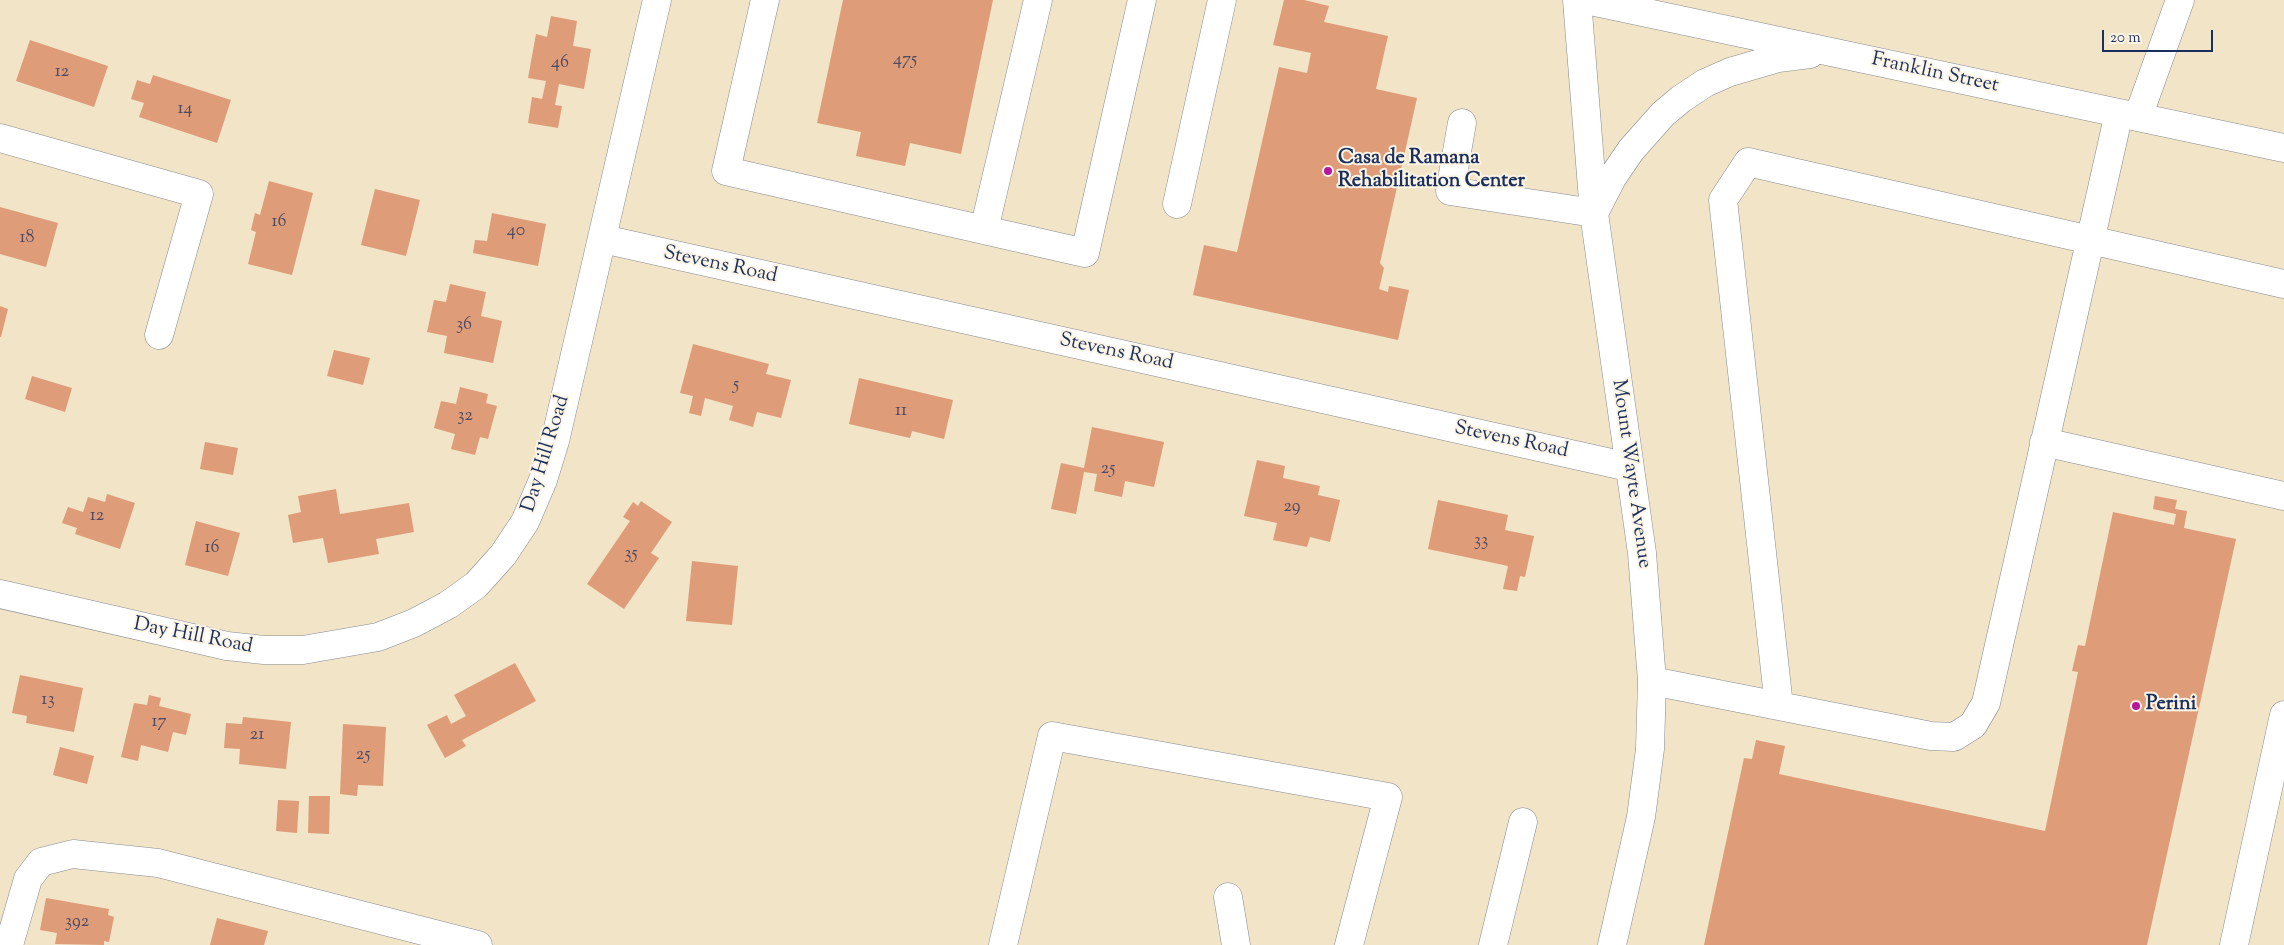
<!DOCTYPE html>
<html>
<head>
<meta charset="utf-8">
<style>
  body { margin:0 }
  #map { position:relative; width:2284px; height:945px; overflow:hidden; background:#f1e4c7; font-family:"Sorts Mill Goudy",serif }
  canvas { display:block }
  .scale { position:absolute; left:2102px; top:30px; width:111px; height:22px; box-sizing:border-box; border:2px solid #1b2f5e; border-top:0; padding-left:6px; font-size:15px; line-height:18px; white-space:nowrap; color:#1b2f5e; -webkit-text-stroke:4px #fcf5e5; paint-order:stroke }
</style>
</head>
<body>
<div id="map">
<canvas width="2284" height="945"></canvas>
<div class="scale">20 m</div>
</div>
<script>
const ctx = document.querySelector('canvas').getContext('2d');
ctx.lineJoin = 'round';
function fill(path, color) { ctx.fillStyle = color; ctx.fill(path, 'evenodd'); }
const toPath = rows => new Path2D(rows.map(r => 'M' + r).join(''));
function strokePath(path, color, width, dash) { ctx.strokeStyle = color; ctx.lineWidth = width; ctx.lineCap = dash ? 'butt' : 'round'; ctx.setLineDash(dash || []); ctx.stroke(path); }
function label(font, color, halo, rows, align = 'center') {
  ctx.font = font + ' "Sorts Mill Goudy",serif'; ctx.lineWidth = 4; ctx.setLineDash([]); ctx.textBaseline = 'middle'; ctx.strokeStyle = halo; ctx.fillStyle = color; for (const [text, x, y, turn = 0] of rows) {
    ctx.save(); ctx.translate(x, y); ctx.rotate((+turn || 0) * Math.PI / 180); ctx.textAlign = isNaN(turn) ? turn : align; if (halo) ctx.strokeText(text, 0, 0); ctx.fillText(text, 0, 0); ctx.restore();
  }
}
const building = toPath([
  [843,0,993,0,961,154,910,143,905,166,856,156,861,132,817,123],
  [1284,0,1304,0,1329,6,1324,22,1388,36,1376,89,1417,98,1380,263,1384,268,1379,289,1388,292,1389,286,1409,290,1398,340,1193,295,1204,245,1237,252,1279,67,1307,73,1311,53,1273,45],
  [551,16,577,21,573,46,591,49,584,89,559,84,555,105,562,106,558,128,528,123,532,97,542,99,546,81,528,78,536,34,547,37],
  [30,40,108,66,94,107,16,81],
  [153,75,231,100,217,143,139,117,144,103,131,99,137,80,150,84],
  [269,181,313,193,292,275,248,264,256,232,251,230,255,213,260,215],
  [375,189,420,200,406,256,361,245],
  [0,207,58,223,46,267,0,254],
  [492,213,546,224,538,266,473,253,475,240,487,241],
  [450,284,486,292,481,316,502,321,493,363,444,353,447,336,427,332,434,300,446,302],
  [0,306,8,309,1,337,0,337],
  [693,344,769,364,766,374,791,380,781,418,757,412,753,427,729,420,733,406,705,398,701,416,689,413,693,396,680,393],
  [334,350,370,358,363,385,327,376],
  [32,376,72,388,65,412,25,399],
  [859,378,953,400,944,439,912,431,910,438,849,424],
  [460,387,488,394,486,403,497,406,488,439,480,437,475,455,451,449,455,434,434,428,441,401,456,404],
  [1092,427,1164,442,1154,487,1125,481,1122,497,1094,491,1097,474,1084,472,1076,514,1051,509,1061,463,1084,468],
  [205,442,238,448,233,475,200,469],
  [1257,460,1285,466,1283,478,1320,486,1318,495,1340,500,1330,542,1310,537,1307,547,1273,540,1277,523,1244,516],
  [336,489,340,514,409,503,414,532,376,539,379,554,328,563,323,538,293,543,288,515,301,512,298,496],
  [107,494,135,503,120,549,75,534,77,528,62,523,68,507,83,512,88,497,105,502],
  [2155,496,2177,500,2175,509,2187,511,2184,528,2236,539,2147,945,1704,945,1744,758,1752,759,1756,740,1785,746,1779,774,2045,831,2078,672,2072,671,2078,645,2085,646,2113,512,2174,525,2176,514,2153,509],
  [1438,500,1508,515,1505,530,1534,536,1525,577,1520,576,1517,591,1503,589,1508,566,1428,549],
  [641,501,672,522,651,553,659,558,624,609,587,584,630,521,623,517,633,502,638,506],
  [196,521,240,533,228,576,185,565],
  [692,561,738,566,732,625,686,621],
  [515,663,536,701,462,740,466,746,445,758,427,725,447,715,451,724,466,716,454,695],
  [20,675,83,688,74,732,26,723,27,716,12,713],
  [149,695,161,698,159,706,191,714,186,735,173,732,168,752,141,745,138,761,121,757,134,703,147,705],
  [243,717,291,722,286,769,239,764,240,749,224,748,226,723,242,724],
  [343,724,386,727,383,786,358,785,357,796,340,794],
  [60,747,94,756,87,784,53,775],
  [309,796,330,796,329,834,308,833],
  [278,800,299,801,297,833,276,831],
  [46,898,109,909,108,915,114,917,109,942,104,941,104,945,55,944,57,933,40,930],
  [217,918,268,931,264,945,210,945]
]);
const minor = toPath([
  [765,0,726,171,984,230,1038,0],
  [1577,0,1594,213,1642,553,1652,681,1650,749,1641,817,1612,945],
  [1586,0,2284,148],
  [2138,117,2180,0],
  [1462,123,1450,191,1594,213,1612,178,1631,150,1663,114,1681,99,1705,83,1730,72,1778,58,1810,54],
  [0,138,199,194,159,335],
  [1177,204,1222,0],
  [984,230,1085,253,1142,0],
  [603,239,1629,467],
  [2044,442,2284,496],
  [0,594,227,646,264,650,303,650,378,637,414,623,448,605,476,585,503,555,525,522,543,480,555,441,657,0],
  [1652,681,1931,736,1954,737,1973,725,1986,703,2119,113],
  [1779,706,1723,200,1748,162,2284,284],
  [1228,897,1236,945],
  [9,945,28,879,41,862,73,854,158,863,478,945],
  [1003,945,1052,736,1388,797,1349,945],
  [1493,945,1523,822],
  [2234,945,2284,715]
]);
const markers = [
  [1328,171,5,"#b5179e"],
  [2136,706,5,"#b5179e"]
];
const numberNames = [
  ["475",905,61],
  ["46",560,64],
  ["12",62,73],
  ["14",185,110],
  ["16",279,223],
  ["40",516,232],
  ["18",27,239],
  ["36",464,326],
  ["5",736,386],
  ["11",901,412],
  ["32",465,417],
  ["25",1108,470],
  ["29",1292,508],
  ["12",97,517],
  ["33",1481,542],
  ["16",212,549],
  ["35",631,555],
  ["13",48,701],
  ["17",159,723],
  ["21",257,736],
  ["25",363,756],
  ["392",77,923]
];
const streetNames = [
  ["Franklin Street",1935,74,12],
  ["Stevens Road",720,266,12],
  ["Stevens Road",1116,353,12],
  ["Stevens Road",1511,441,12],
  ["Day Hill Road",547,454,-73],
  ["Mount Wayte Avenue",1630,474,82],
  ["Day Hill Road",193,637,11]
];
const poiNames = [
  ["Casa de Ramana",1338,160],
  ["Rehabilitation Center",1338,183],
  ["Perini",2146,706]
];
fill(building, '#de9c78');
strokePath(minor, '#868a92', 29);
strokePath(minor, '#fff', 28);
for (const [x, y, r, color] of markers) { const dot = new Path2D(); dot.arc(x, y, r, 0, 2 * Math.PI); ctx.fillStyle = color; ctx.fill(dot); strokePath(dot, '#fcf5e5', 2); }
label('18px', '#4c4a64', null, numberNames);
label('20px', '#1b2f5e', '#fcf5e5', streetNames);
label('bold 20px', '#1b2f5e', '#fcf5e5', poiNames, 'left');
</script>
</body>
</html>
